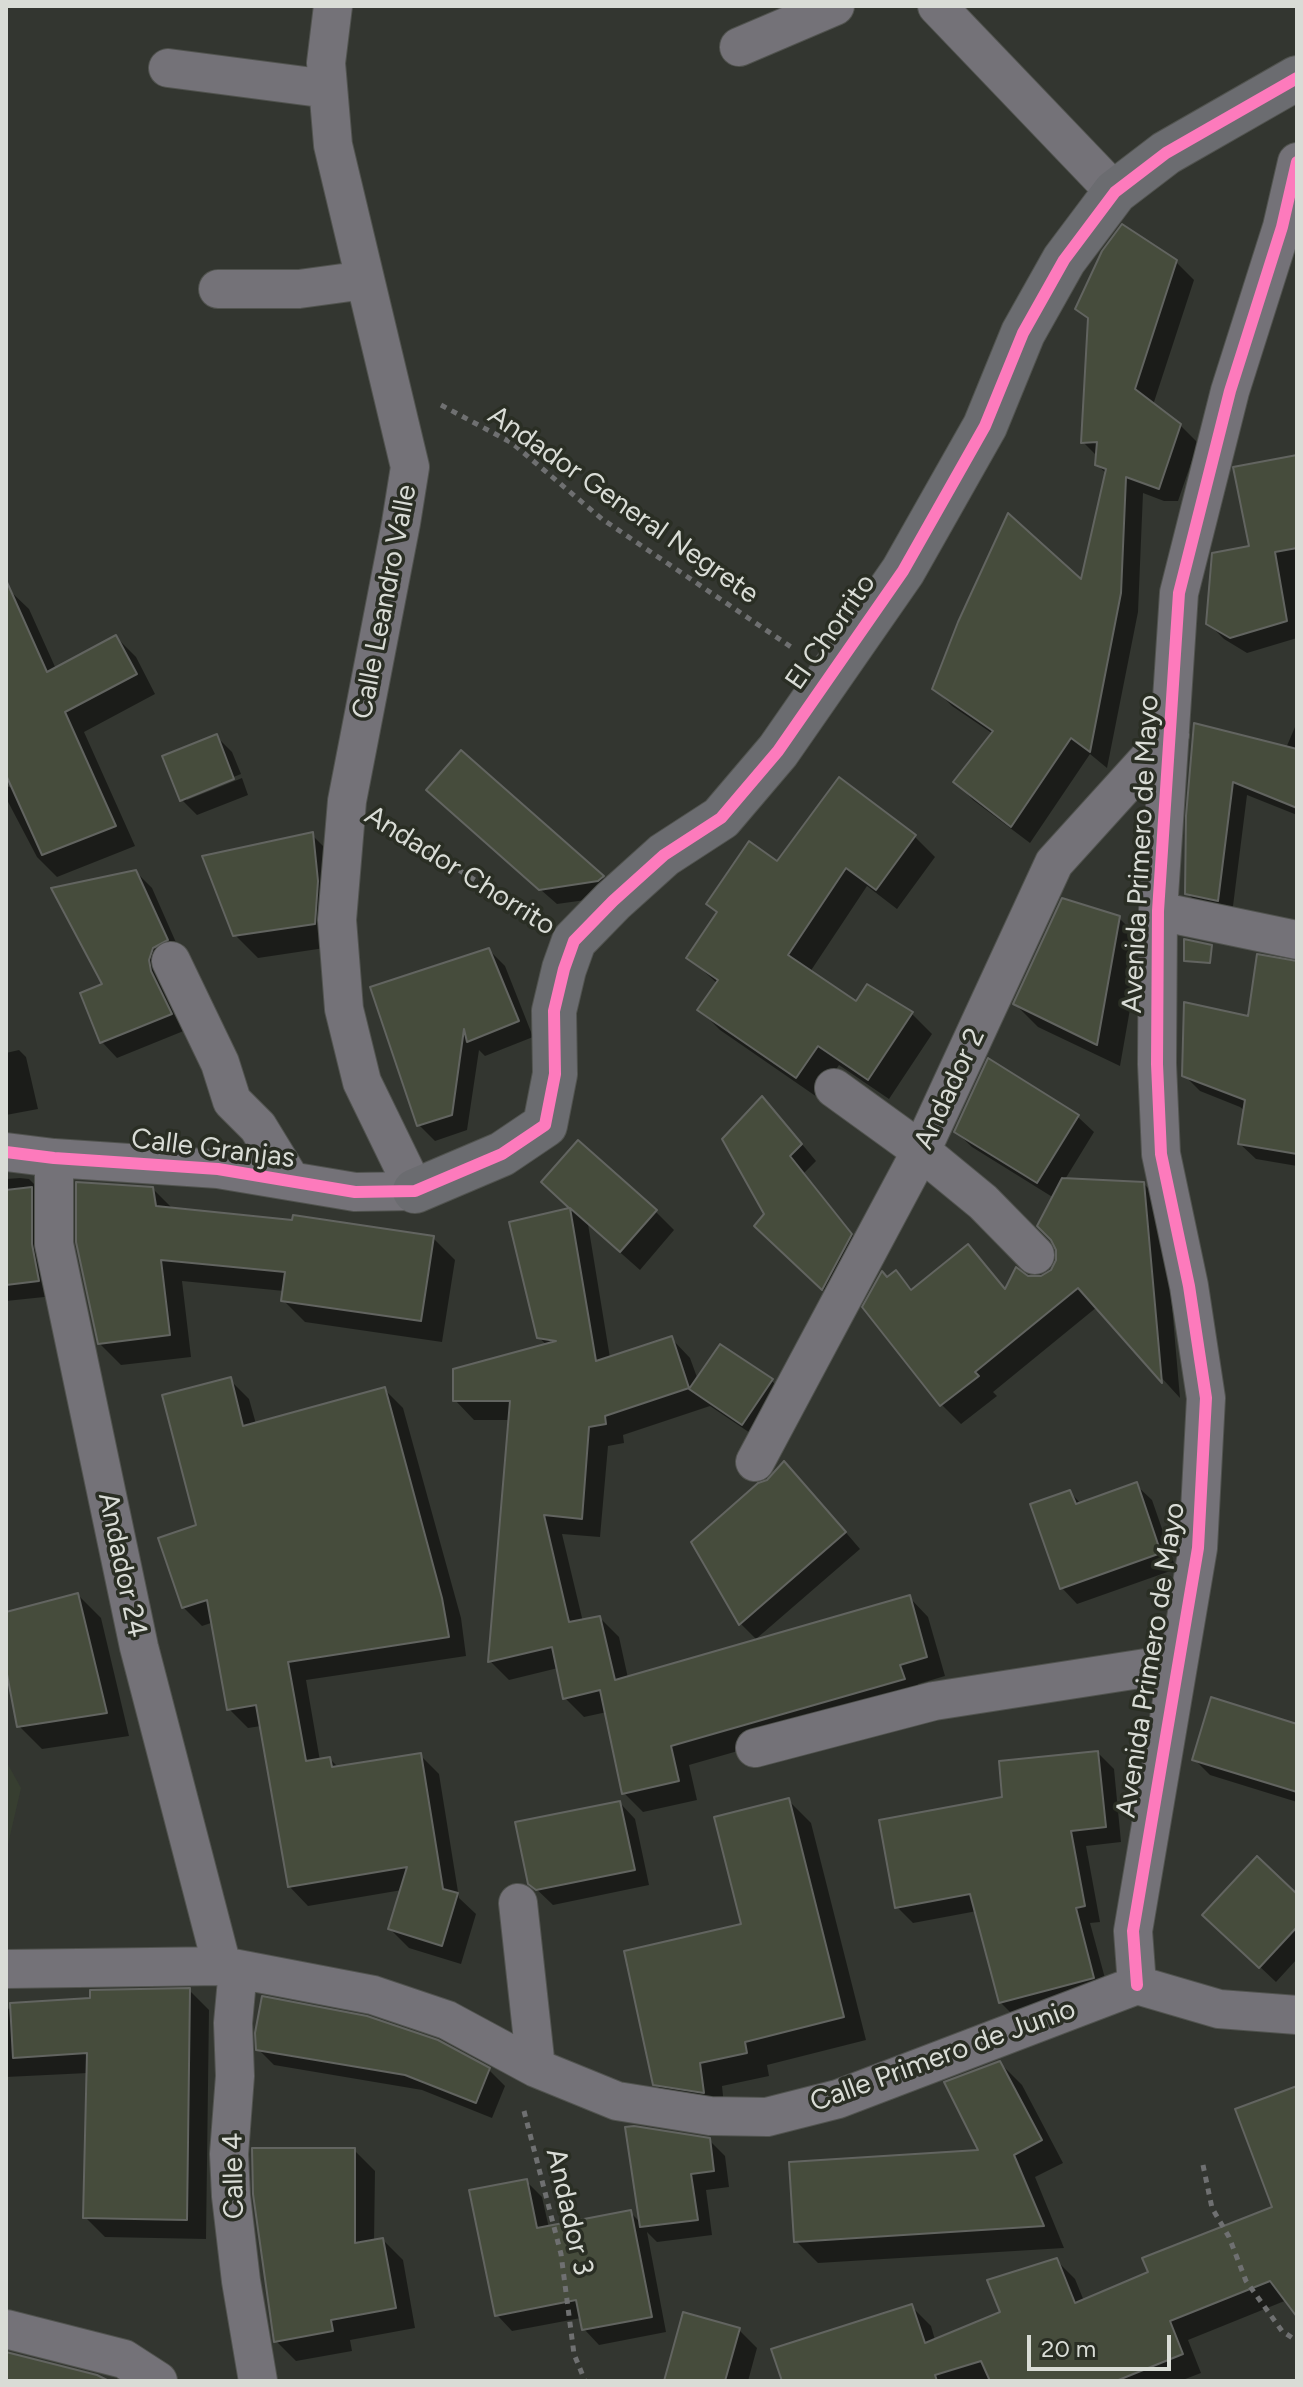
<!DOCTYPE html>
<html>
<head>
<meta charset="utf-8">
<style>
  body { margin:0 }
  #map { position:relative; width:1303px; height:2387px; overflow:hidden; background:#333630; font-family:Figtree,sans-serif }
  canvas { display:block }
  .frame { position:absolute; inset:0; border:8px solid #d9dcd6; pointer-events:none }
  .scale { position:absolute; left:1027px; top:2335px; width:144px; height:36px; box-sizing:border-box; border:4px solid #d9dcd6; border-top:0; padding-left:10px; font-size:24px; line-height:28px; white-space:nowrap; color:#d9dcd6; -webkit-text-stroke:6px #2a2e24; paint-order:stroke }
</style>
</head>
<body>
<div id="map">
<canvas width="1303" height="2387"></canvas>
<div class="frame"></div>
<div class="scale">20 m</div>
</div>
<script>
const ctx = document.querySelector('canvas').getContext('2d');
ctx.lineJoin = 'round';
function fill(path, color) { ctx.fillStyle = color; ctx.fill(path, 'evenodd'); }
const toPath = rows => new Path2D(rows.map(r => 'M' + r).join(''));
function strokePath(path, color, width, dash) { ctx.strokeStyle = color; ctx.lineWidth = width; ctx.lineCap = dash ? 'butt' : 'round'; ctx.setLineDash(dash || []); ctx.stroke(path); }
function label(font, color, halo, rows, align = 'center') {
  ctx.font = font + ' Figtree,sans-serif'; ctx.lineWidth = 7; ctx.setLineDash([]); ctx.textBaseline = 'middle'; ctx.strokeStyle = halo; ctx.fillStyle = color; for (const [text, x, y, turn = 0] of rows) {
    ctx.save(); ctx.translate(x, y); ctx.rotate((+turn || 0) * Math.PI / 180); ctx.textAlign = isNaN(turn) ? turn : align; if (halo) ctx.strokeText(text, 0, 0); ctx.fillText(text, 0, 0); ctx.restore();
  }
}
const built = toPath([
  [6,1761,21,1788,6,1853]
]);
const shadow = toPath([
  [1176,262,1194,280,1153,405,1180,425,1198,443,1178,501,1164,501,1143,493,1138,612,1107,768,1090,754,1030,843,973,800,956,782,993,734,952,706,934,688,1082,583,1107,474,1097,465,1098,457,1083,442,1090,321,1077,308],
  [1297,457,1297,638,1247,653,1224,639,1208,623,1251,548],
  [8,589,29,609,56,669,116,637,136,657,155,694,84,732,135,846,57,877,37,857,6,798,6,786,14,788,6,770,6,590],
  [1196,725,1286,748,1295,727,1297,728,1297,815,1247,795,1232,914,1202,908,1187,893],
  [217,737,232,752,241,774,187,796,187,800,242,778,248,795,197,815,182,800],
  [839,780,915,837,935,857,897,909,867,886,810,972,856,1004,911,1013,932,1034,889,1099,839,1065,817,1097,720,1030,700,1010,718,984,689,958,718,914,708,904,777,863],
  [445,806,602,877,618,893,614,896,557,904],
  [312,835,335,858,338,946,258,958,235,935],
  [136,872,152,888,182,956,186,1030,117,1058,102,1042,104,985],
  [1119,918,1142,941,1120,1066,1038,1027,1015,1004],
  [489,950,505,966,533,1037,485,1056,479,1050,467,1130,435,1141,419,1125],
  [1297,963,1297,1166,1256,1159,1240,1144,1245,1111,1240,1107,1200,1091,1184,1075,1249,1018],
  [19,1050,26,1057,38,1109,6,1115,6,1053],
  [989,1061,1078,1117,1094,1132,1064,1181,1144,1184,1163,1203,1180,1398,1097,1307,993,1392,997,1396,961,1424,942,1405,865,1307,896,1273,913,1290,967,1246,1006,1290,1028,1278,1042,1278,1052,1272,1058,1261,1054,1198,972,1147,956,1132],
  [777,1114,816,1161,804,1173,866,1251,838,1304,757,1226,766,1214],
  [20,1178,29,1179,45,1195,54,1296,6,1301,6,1179],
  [153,1189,174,1210,433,1238,455,1260,442,1342,305,1322,283,1300,284,1291,182,1281,191,1357,121,1365,99,1343],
  [562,1201,655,1211,674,1230,640,1270,588,1224,610,1358,671,1338,690,1358,698,1380,720,1347,772,1381,787,1397,759,1439,710,1406,623,1435,624,1443,608,1446,600,1537,562,1534,583,1622,600,1618,619,1637,628,1678,909,1597,928,1617,945,1676,918,1684,923,1698,689,1765,697,1800,643,1812,624,1793,607,1712,584,1717,565,1698,558,1668,509,1680,490,1661,511,1420,474,1420,455,1400,547,1345,538,1337,512,1223,571,1209],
  [230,1380,249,1399,256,1424,384,1389,403,1408,461,1618,466,1656,306,1680,320,1761,330,1759,339,1768,420,1755,439,1774,459,1898,476,1914,461,1964,409,1948,390,1929,402,1890,308,1906,289,1886,261,1726,248,1728,229,1709,214,1622,202,1626,183,1607],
  [800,1479,860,1549,756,1639,741,1624,693,1543],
  [1136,1485,1152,1500,1176,1569,1077,1604,1062,1588,1070,1492,1081,1504],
  [78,1595,101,1618,129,1736,42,1749,19,1726,6,1658,6,1614],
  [1297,1726,1297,1802,1210,1775,1194,1759],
  [1098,1753,1114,1769,1121,1842,1086,1846,1100,1922,1090,1923,1109,1993,1016,2018,1000,2002,977,1911,913,1923,897,1907,1005,1799],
  [788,1800,811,1823,866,2040,767,2065,769,2076,722,2086,725,2115,678,2107,655,2084,744,1926],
  [620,1803,635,1819,649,1885,553,1905,530,1883],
  [1297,1897,1297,1959,1276,1982,1221,1930],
  [189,1990,209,2010,206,2239,105,2237,85,2217,88,2073,6,2077,6,2009],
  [258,2049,489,2070,505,2086,492,2118,422,2090,274,2065],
  [1000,2063,1022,2085,1063,2163,1035,2177,1064,2248,818,2263,796,2241,981,2151],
  [1297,2088,1297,2314,1287,2300,1188,2340,1201,2373,1180,2381,784,2381,912,2307,931,2326,935,2340,1003,2313,1056,2260,1075,2279,1084,2301,1151,2274,1279,2206],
  [709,2140,725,2156,729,2187,706,2190,712,2235,657,2242,647,2232,666,2332,599,2345,584,2329,581,2318,512,2331,497,2315,526,2181,542,2197,549,2228,630,2212,641,2223],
  [354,2150,375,2171,374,2242,383,2240,403,2260,415,2328,350,2340,352,2351,296,2361,276,2341],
  [739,2330,757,2348,748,2381,666,2381]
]);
const building = toPath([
  [1122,224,1177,260,1135,389,1181,424,1159,489,1126,477,1121,593,1090,752,1071,738,1011,827,953,782,993,731,932,689,958,622,1008,513,1081,579,1106,469,1095,465,1097,442,1081,443,1088,318,1075,309,1102,251,1122,224],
  [1297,455,1297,548,1275,552,1287,621,1230,638,1206,624,1212,553,1249,546,1233,467,1297,455],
  [6,580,47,672,116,635,137,674,65,712,116,826,42,855,6,775,6,580],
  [1194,723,1297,749,1297,808,1233,782,1218,901,1185,894,1186,816,1194,723],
  [217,734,234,779,180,801,162,756,217,734],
  [461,750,604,876,598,881,539,890,426,790,461,750],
  [839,777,916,835,876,890,846,868,788,955,856,1001,867,984,913,1012,868,1080,818,1046,796,1078,697,1010,718,980,686,958,717,912,706,904,749,841,777,861,839,777],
  [313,832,318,881,315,924,233,936,202,856,313,832],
  [136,870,168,940,153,948,149,960,151,971,172,1014,100,1043,80,993,102,984,51,888,136,870],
  [1062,898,1120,916,1097,1045,1013,1004,1062,898],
  [1184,939,1212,945,1210,963,1184,961,1184,939],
  [489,948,519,1021,467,1042,464,1029,452,1115,417,1126,370,987,489,948],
  [1257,954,1297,961,1297,1154,1238,1144,1245,1100,1182,1076,1184,1002,1248,1016,1257,954],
  [988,1058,1079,1115,1037,1183,954,1132,988,1058],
  [762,1096,802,1144,790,1156,852,1234,822,1290,754,1226,764,1214,722,1139,762,1096],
  [578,1140,657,1210,620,1252,570,1208,596,1361,672,1336,689,1388,605,1416,606,1424,589,1427,582,1519,544,1515,569,1622,600,1616,615,1680,910,1595,927,1657,900,1665,905,1679,671,1746,679,1781,622,1794,600,1690,563,1699,552,1647,488,1662,510,1401,453,1401,453,1369,556,1341,537,1338,509,1222,569,1208,541,1182,578,1140],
  [1062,1178,1144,1182,1162,1383,1078,1288,975,1372,979,1376,940,1406,862,1307,882,1271,887,1277,896,1270,911,1290,968,1244,1005,1289,1016,1267,1028,1276,1041,1276,1051,1270,1056,1260,1056,1250,1051,1240,1037,1226,1062,1178],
  [76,1182,153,1187,156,1206,292,1220,293,1215,434,1236,421,1321,281,1301,285,1272,161,1260,170,1335,98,1344,76,1242,76,1182],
  [32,1187,32,1244,39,1281,6,1285,6,1190,32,1187],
  [720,1344,773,1379,742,1425,689,1389,720,1344],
  [231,1377,243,1426,385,1387,442,1598,449,1637,288,1662,306,1761,330,1757,332,1767,421,1753,443,1889,458,1893,442,1946,388,1929,407,1867,288,1887,256,1705,227,1710,207,1600,182,1608,158,1538,196,1525,162,1395,231,1377],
  [784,1461,846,1532,739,1625,691,1542,758,1483,767,1480,784,1461],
  [1137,1482,1161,1553,1060,1589,1030,1504,1070,1490,1076,1504,1137,1482],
  [78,1593,107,1713,17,1727,6,1669,6,1612,78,1593],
  [1211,1697,1297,1724,1297,1792,1192,1760,1211,1697],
  [1098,1751,1106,1827,1071,1831,1085,1906,1076,1908,1094,1978,999,2003,970,1894,895,1908,879,1820,1002,1797,999,1761,1098,1751],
  [789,1798,844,2017,745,2042,747,2053,700,2063,704,2093,653,2085,624,1951,741,1924,714,1817,789,1798],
  [620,1801,635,1870,536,1890,528,1884,515,1822,620,1801],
  [1257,1856,1297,1894,1297,1927,1259,1968,1202,1915,1257,1856],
  [190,1988,187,2220,83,2218,87,2053,13,2058,10,2003,90,1998,90,1990,190,1988],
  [262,1996,367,2016,438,2040,490,2068,476,2103,405,2075,256,2050,255,2033,262,1996],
  [1000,2061,1042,2140,1014,2155,1044,2226,794,2242,789,2162,978,2150,944,2082,1000,2061],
  [1297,2086,1297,2317,1270,2281,1170,2321,1183,2354,1116,2381,990,2381,981,2361,935,2375,937,2381,782,2381,771,2349,912,2304,925,2343,1000,2312,987,2280,1057,2258,1075,2303,1148,2272,1142,2258,1272,2207,1235,2109,1297,2086],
  [634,2126,710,2138,714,2171,691,2174,698,2220,640,2227,625,2127,634,2126],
  [252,2148,355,2148,355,2243,383,2238,396,2308,331,2320,333,2331,274,2342,253,2194,252,2148],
  [527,2179,537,2228,631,2210,652,2317,582,2330,576,2300,495,2316,469,2190,527,2179],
  [683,2312,740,2328,725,2381,664,2381,683,2312],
  [6,2352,97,2375,109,2381,6,2381,6,2352]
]);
const path = toPath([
  [441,405,512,443,602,519,794,649],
  [388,826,536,918],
  [524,2111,561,2254,574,2354,585,2381],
  [1203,2165,1212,2208,1229,2237,1246,2281,1282,2331,1297,2341]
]);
const street = toPath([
  [937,6,1115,192],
  [739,47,835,6],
  [168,68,328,89],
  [218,289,299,289,365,280],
  [1158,911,1297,940],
  [171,961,220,1063,232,1101,258,1127,291,1181],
  [834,1088,921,1151,983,1202,1035,1255],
  [6,1152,54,1158,218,1169,355,1192,415,1191,362,1082,344,1009,337,920,347,801,401,523,410,467,333,145,326,63,333,6],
  [54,1158,54,1244,139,1647,222,1966],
  [755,1462,921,1151,1054,863,1170,735],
  [755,1748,934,1701,1178,1663],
  [518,1903,536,2068],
  [6,1969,222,1966,373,1995,447,2020,536,2068,617,2101,710,2116,767,2117,838,2099,1137,1985],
  [238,1969,233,2023,235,2076,229,2154,231,2196,241,2281,258,2381],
  [1137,1985,1133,1931,1198,1548,1206,1398,1189,1286,1161,1154,1157,1064,1158,911,1179,593,1230,391,1282,227,1297,162],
  [1137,1985,1219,2009,1297,2015],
  [6,2329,124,2359,158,2381]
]);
const secondary = toPath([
  [415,1191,502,1154,545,1125,555,1074,554,1011,564,969,574,941,613,901,664,855,721,818,778,751,903,571,985,426,1023,333,1064,260,1115,192,1166,153,1297,78]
]);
const cycleway = toPath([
  [6,1152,54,1158,218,1169,355,1192,415,1191,502,1154,545,1125,555,1074,554,1011,564,969,574,941,613,901,664,855,721,818,778,751,903,571,985,426,1023,333,1064,260,1115,192,1166,153,1297,78],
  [1137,1985,1133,1931,1198,1548,1206,1398,1189,1286,1161,1154,1157,1064,1158,911,1179,593,1230,391,1282,227,1297,162]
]);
const streetNames = [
  ["Andador General Negrete",623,505,35],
  ["Calle Leandro Valle",385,602,-79],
  ["El Chorrito",831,632,-55],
  ["Avenida Primero de Mayo",1141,854,-87],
  ["Andador Chorrito",460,871,32],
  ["Andador 2",950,1089,-65],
  ["Calle Granjas",213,1149,7],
  ["Andador 24",122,1565,78],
  ["Avenida Primero de Mayo",1151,1660,-81],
  ["Calle Primero de Junio",943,2056,-20],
  ["Calle 4",234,2176,-91],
  ["Andador 3",569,2212,77]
];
fill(built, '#373e30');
fill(shadow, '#0007');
fill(building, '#464c3c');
strokePath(building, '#626460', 2);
strokePath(street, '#51534f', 40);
strokePath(secondary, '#51534f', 46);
strokePath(path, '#6f7071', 5, [6, 6]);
strokePath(street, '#747278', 38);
strokePath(secondary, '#6b6c70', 44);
strokePath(cycleway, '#fd7abc', 12);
label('28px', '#d9dcd6', '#2a2e24', streetNames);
</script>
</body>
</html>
